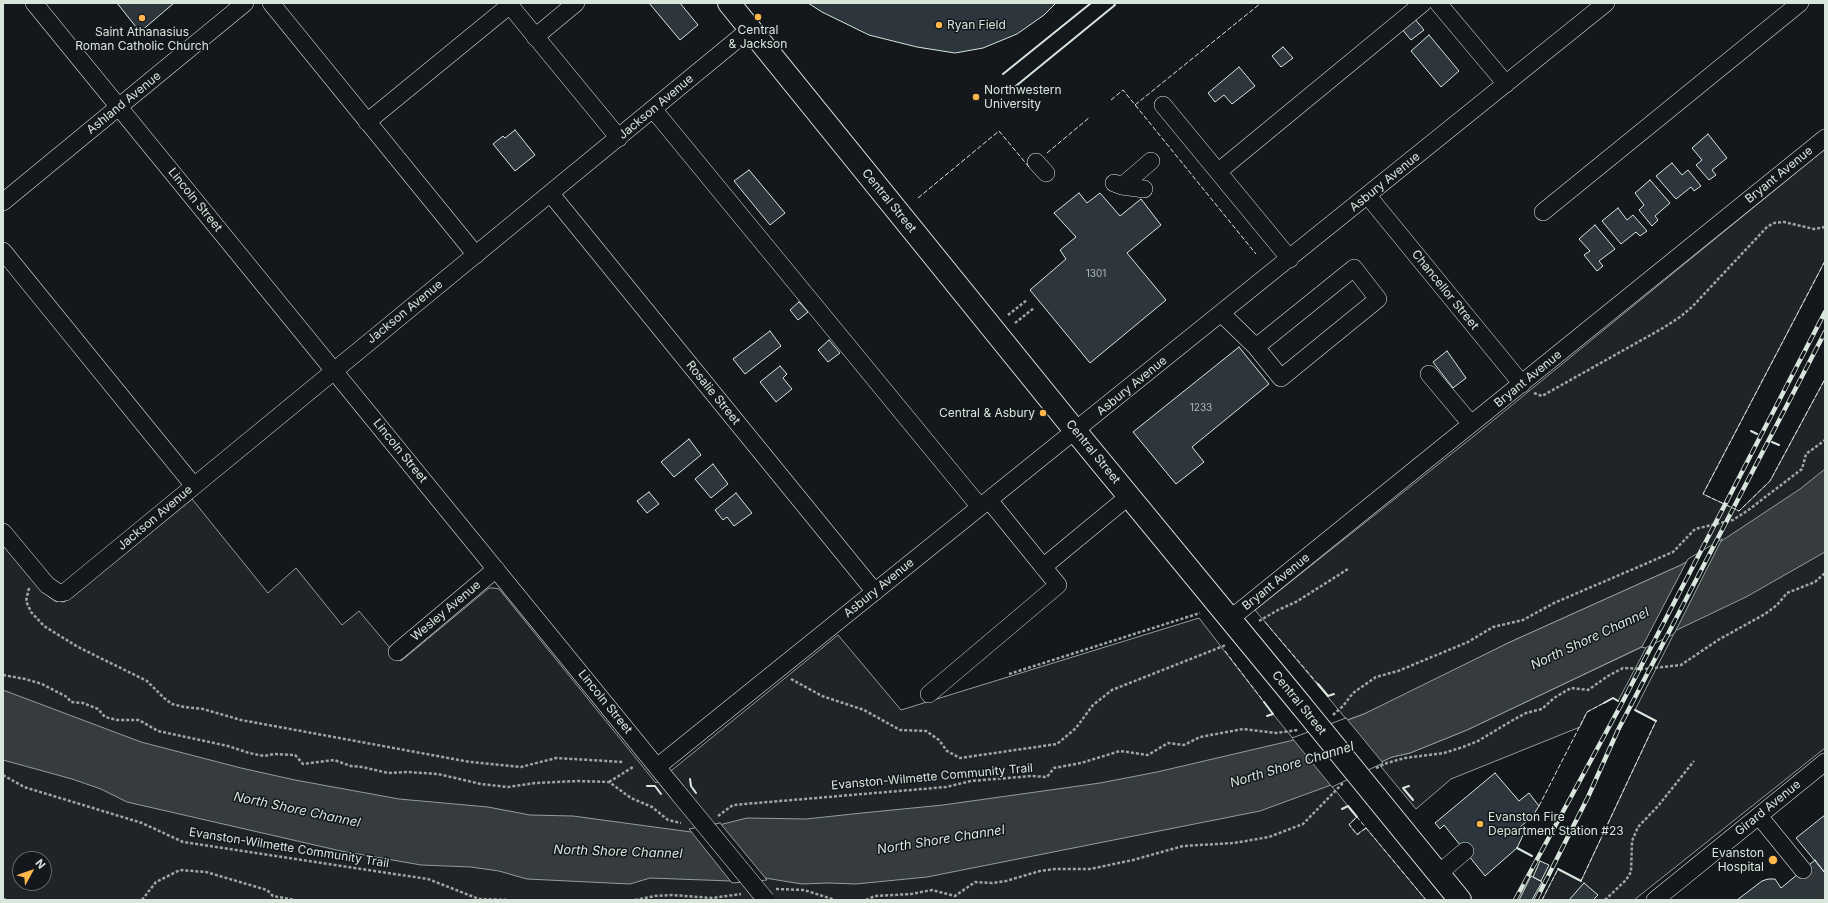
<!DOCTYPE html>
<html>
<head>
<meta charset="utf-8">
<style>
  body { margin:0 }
  #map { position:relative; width:1828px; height:903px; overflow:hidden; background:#14181c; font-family:Inter,sans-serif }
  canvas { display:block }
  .frame { position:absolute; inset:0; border:4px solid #d8e6dc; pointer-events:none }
  .north { position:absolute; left:12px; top:851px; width:40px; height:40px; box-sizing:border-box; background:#14181c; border:1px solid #626a69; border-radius:50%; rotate:50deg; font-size:11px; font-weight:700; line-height:16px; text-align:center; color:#d8e6dc }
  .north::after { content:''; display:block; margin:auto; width:14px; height:18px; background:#ffb74d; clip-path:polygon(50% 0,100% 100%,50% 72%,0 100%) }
</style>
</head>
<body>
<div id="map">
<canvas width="1828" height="903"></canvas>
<div class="frame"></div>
<div class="north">N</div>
</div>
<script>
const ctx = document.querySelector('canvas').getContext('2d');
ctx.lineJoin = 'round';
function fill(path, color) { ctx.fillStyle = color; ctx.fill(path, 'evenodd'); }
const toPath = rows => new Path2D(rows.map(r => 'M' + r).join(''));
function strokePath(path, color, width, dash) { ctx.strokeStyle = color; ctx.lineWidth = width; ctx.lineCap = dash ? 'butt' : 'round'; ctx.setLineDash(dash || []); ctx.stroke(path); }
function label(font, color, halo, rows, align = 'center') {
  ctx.font = font + ' Inter,sans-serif'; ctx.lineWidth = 3; ctx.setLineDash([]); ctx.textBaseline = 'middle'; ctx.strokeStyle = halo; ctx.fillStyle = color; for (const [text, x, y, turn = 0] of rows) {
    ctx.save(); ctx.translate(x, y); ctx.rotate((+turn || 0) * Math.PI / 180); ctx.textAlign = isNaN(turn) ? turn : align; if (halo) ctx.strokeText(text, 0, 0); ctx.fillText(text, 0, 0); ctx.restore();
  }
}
const green = toPath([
  [1825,149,1825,261,1703,494,1739,511,1770,481,1825,379,1825,748,1634,900,1542,900,1558,869,1581,881,1656,721,1635,710,1720,543,1681,565,1508,643,1423,687,1364,714,1347,720,1255,610,1479,432,1825,149],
  [192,499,268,593,296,568,342,625,359,611,401,661,489,588,494,588,499,589,656,783,838,635,901,710,1199,618,1273,714,1357,817,1349,825,1357,834,1366,828,1426,900,3,900,3,544,48,596,55,601,64,602,72,597,192,499],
  [20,859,44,859,44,883,20,883,20,859],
  [1642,647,1646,648,1618,701,1613,698,1587,712,1580,727,1451,779,1416,809,1378,763,1392,757,1410,753,1467,730,1642,647]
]);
const water = toPath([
  [1825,469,1825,552,1746,597,1467,730,1410,753,1392,757,1331,785,1260,811,927,877,856,884,828,883,802,884,765,878,731,881,650,878,630,884,527,879,499,871,471,867,421,865,341,851,127,802,101,789,72,779,3,760,3,690,141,742,241,768,295,780,399,799,488,807,530,815,573,816,691,832,747,818,806,819,862,813,943,805,1100,783,1157,772,1294,740,1364,714,1508,643,1681,565,1720,542,1800,489,1825,469]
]);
const pier = toPath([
  [1722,539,1674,634,1645,648,1642,647,1688,559,1722,539],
  [1346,718,1383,763,1332,787,1292,738,1346,718],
  [720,823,767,880,732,883,689,829,720,823]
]);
const building = toPath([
  [117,3,174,3,140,32,117,3],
  [649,3,680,3,698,25,680,40,649,3],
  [808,3,1056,3,1044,15,1017,34,983,48,955,53,917,47,869,35,822,12,808,3],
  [1414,18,1424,30,1411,40,1401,28,1414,18],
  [1429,35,1459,71,1441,87,1411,51,1429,35],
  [1283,47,1293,58,1281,67,1272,56,1283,47],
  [1239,67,1255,86,1232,104,1224,95,1215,102,1208,93,1239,67],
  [515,130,535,155,515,171,493,144,503,136,505,138,515,130],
  [1708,134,1727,158,1712,170,1716,175,1709,180,1696,165,1702,160,1692,148,1708,134],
  [1672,163,1682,175,1688,170,1701,186,1694,191,1691,187,1676,199,1656,176,1672,163],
  [749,170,785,213,770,225,734,181,749,170],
  [1650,180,1670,203,1655,216,1658,220,1652,226,1639,210,1644,205,1635,193,1650,180],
  [1079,193,1087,203,1100,193,1120,216,1141,199,1161,225,1127,253,1166,300,1090,363,1030,290,1066,259,1060,250,1076,237,1054,213,1079,193],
  [1618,208,1627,220,1633,215,1647,231,1640,236,1636,232,1621,244,1602,221,1618,208],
  [1595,225,1615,249,1599,261,1603,266,1597,271,1584,255,1590,251,1579,239,1595,225],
  [799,302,808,312,798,320,790,310,799,302],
  [770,331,781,346,745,374,733,359,770,331],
  [829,340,840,353,828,362,818,350,829,340],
  [1239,347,1269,384,1192,447,1204,462,1176,484,1133,432,1239,347],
  [1447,351,1466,378,1453,388,1433,362,1447,351],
  [780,366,787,374,783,378,792,389,776,402,760,382,780,366],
  [689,439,701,455,674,477,661,462,689,439],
  [713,464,728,484,711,498,695,479,713,464],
  [649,492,659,504,647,513,637,501,649,492],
  [736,493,752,513,734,526,727,517,723,520,715,510,736,493],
  [1495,773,1519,801,1529,793,1539,806,1532,817,1520,827,1525,831,1517,848,1485,876,1444,825,1440,829,1435,823,1495,773],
  [1825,815,1825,873,1796,838,1825,815],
  [1815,860,1825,873,1825,900,1737,900,1762,881,1768,879,1775,879,1781,888,1815,860],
  [1540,861,1549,865,1541,881,1533,877,1540,861],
  [1531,876,1542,882,1532,900,1519,900,1531,876],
  [1584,883,1598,895,1593,900,1569,900,1584,883]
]);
const minorTunnel = toPath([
  [1803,870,1825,898]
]);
const path = toPath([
  [1008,315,1027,300],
  [1015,323,1034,308],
  [1534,393,1542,396,1663,328,1680,317,1692,307,1767,227,1774,223,1784,222,1814,229,1825,227],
  [29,588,26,601,31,612,44,626,78,647,147,681,164,698,172,704,184,707,203,709,241,720,470,762,521,767,556,758,623,762],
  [1259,621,1278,610,1296,602,1348,569],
  [1009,674,1200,613],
  [3,675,25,679,42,684,67,697,71,702,83,703,98,709,105,717,117,720,139,720,158,731,228,746,249,753,264,756,274,754,295,755,303,764,334,760,351,766,362,767,388,773,407,772,438,774,481,784,508,787,535,783,578,781,609,782,631,798,652,807,668,820,681,823],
  [791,679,822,696,864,710,900,730,926,731,939,740,947,751,960,758,1057,744,1076,728,1093,705,1112,690,1226,645],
  [1333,715,1343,706,1353,693,1376,677,1398,671,1468,642,1493,627,1523,620,1554,603,1673,552,1695,529,1733,520,1747,511,1802,469,1806,454,1825,440],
  [1376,768,1387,763,1405,758,1444,753,1463,747,1478,741,1513,720,1526,713,1542,709,1554,698,1571,688,1588,690,1608,676,1623,668,1644,669,1681,665,1718,640,1765,614,1777,605,1787,593,1815,582,1825,573],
  [3,775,24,787,142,823,183,842,428,879,479,899,508,900],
  [609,782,633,767],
  [718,816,733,805,946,787,971,781,1032,776,1047,777,1054,768,1081,763,1120,751,1148,755,1168,743,1184,745,1200,737,1243,729,1276,733,1298,730],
  [776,889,804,890,835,900],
  [3,899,6,900],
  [142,900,156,882,180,870,206,872,267,890,273,896,295,900],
  [635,900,655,896,672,895,712,898,741,894],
  [866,900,875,896,911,894,932,890,955,896,975,882,992,883,1006,881,1040,871,1055,869,1090,869,1133,860,1183,846,1234,843,1269,837,1303,824,1343,783],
  [1605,900,1626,880,1631,872,1632,841,1638,827,1658,806,1694,761]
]);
const minor = toPath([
  [34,3,679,794],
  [271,3,476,255],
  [508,3,619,138],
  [1438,3,1506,84],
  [535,37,576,3],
  [1163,105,1290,259],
  [653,109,980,507],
  [367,122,510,5],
  [1036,162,1046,173],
  [1219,171,1423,3],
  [1114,183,1122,186,1151,161],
  [1122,186,1144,189],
  [551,194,875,592],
  [1368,196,1522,384],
  [3,202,245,3],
  [1543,212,1800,3],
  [3,251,194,486],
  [1222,314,1256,347,1281,378,1378,299,1354,268,1256,347],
  [1429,374,1471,424],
  [3,532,47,585,59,593,65,592,70,588,750,29],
  [1043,567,1129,496],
  [1230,619,1825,138],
  [397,652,496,569],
  [929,694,1058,585,989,500],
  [657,767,1606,3],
  [1759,816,1803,870],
  [1438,874,1465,851],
  [1655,900,1825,762]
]);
const major = toPath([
  [729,3,1086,444,1301,705],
  [1376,797,1460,900]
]);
const rail = toPath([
  [1515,900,1622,703,1825,312],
  [1536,900,1588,797,1618,730,1825,332]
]);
const minorBridge = toPath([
  [679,794,766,900]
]);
const majorBridge = toPath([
  [1301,705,1376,797]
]);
const fence = toPath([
  [1111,100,1123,90,1256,254],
  [1135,105,1261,3],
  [1047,153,1090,117],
  [918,198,999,131,1029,167],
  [1825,261,1703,494,1739,511,1770,481,1825,379],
  [1265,622,1318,684],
  [1225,651,1264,702],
  [1539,806,1587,712,1604,703],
  [1366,828,1357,835,1349,824,1357,817,1426,900],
  [1581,881,1656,721],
  [1542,900,1558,869]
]);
const wall = toPath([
  [1003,74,1091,3],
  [1011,90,1115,5,1114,3],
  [1751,431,1757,434],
  [1772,442,1779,445],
  [1318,684,1328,696,1334,694],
  [1264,702,1273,714,1267,716],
  [1604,703,1613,698,1618,701],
  [1635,710,1656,721],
  [690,779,691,786,696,793],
  [647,786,655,786,661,794],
  [1409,786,1403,788,1413,800],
  [1342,809,1348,806,1357,817],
  [1517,848,1532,856],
  [1558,869,1581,881]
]);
const markers = [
  [758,17,4,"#ffb74d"],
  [142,18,4,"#ffb74d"],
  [939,25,4,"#ffb74d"],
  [976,97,4,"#ffb74d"],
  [1043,413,4,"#ffb74d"],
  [1480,824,4,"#ffb74d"],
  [1773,860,5,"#ffb74d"]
];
const numberNames = [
  ["1301",1096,274],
  ["1233",1201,408]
];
const poiNames = [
  ["Ryan Field",947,25],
  ["Central",758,30,"center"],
  ["& Jackson",758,44,"center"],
  ["Saint Athanasius",142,32,"center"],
  ["Roman Catholic Church",142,46,"center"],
  ["Northwestern",984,90],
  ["University",984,104],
  ["Central & Asbury",1035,413,"right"],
  ["Evanston Fire",1488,817],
  ["Department Station #23",1488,831],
  ["Evanston",1764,853,"right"],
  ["Hospital",1764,867,"right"]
];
const streetNames = [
  ["Ashland Avenue",124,103,-39],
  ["Jackson Avenue",656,107,-40],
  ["Bryant Avenue",1779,175,-39],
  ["Asbury Avenue",1385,182,-39],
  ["Lincoln Street",195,200,51],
  ["Central Street",889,201,51],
  ["Chancellor Street",1445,290,51],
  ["Jackson Avenue",405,312,-39],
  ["Bryant Avenue",1528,379,-39],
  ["Asbury Avenue",1132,386,-39],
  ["Rosalie Street",713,393,51],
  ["Lincoln Street",400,451,51],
  ["Central Street",1093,452,51],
  ["Jackson Avenue",155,518,-40],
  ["Bryant Avenue",1276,582,-39],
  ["Asbury Avenue",879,588,-39],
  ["Wesley Avenue",446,611,-40],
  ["Lincoln Street",605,702,51],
  ["Central Street",1299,703,51],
  ["Evanston-Wilmette Community Trail",932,777,-5],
  ["Girard Avenue",1768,808,-39],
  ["Evanston-Wilmette Community Trail",289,848,9]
];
const waterNames = [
  ["North Shore Channel",1590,639,-25],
  ["North Shore Channel",1292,765,-17],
  ["North Shore Channel",297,810,12],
  ["North Shore Channel",941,840,-9],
  ["North Shore Channel",618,852,2]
];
fill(green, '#202428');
strokePath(green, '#939e99', 1);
fill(water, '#363b3e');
strokePath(water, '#939e99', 1);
fill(pier, '#14181c');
strokePath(pier, '#939e99', 1);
fill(building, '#2c363c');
strokePath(building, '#d8e6dc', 1);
strokePath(minorTunnel, '#313739', 17, [17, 8]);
strokePath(minor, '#d8e6dc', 18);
strokePath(major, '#d8e6dc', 24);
strokePath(path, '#9da8a2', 2.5, [3, 2]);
strokePath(minor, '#14181c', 17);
strokePath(major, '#14181c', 22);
strokePath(rail, '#d8e6dc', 4.5);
strokePath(rail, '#14181c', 3, [9]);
strokePath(minorBridge, '#d8e6dc', 18, []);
strokePath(majorBridge, '#d8e6dc', 24, []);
strokePath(minorBridge, '#14181c', 17);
strokePath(majorBridge, '#14181c', 22);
strokePath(fence, '#d8e6dc', 1, [5, 2]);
strokePath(wall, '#d8e6dc', 2);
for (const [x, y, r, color] of markers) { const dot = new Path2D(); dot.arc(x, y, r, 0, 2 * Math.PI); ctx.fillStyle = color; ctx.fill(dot); strokePath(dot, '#14181c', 1.5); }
label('10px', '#adbab4', null, numberNames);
label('12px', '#d8e6dc', '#14181c', poiNames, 'left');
label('12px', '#d8e6dc', '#14181c', streetNames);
label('italic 13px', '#d8e6dc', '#14181c', waterNames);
</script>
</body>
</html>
